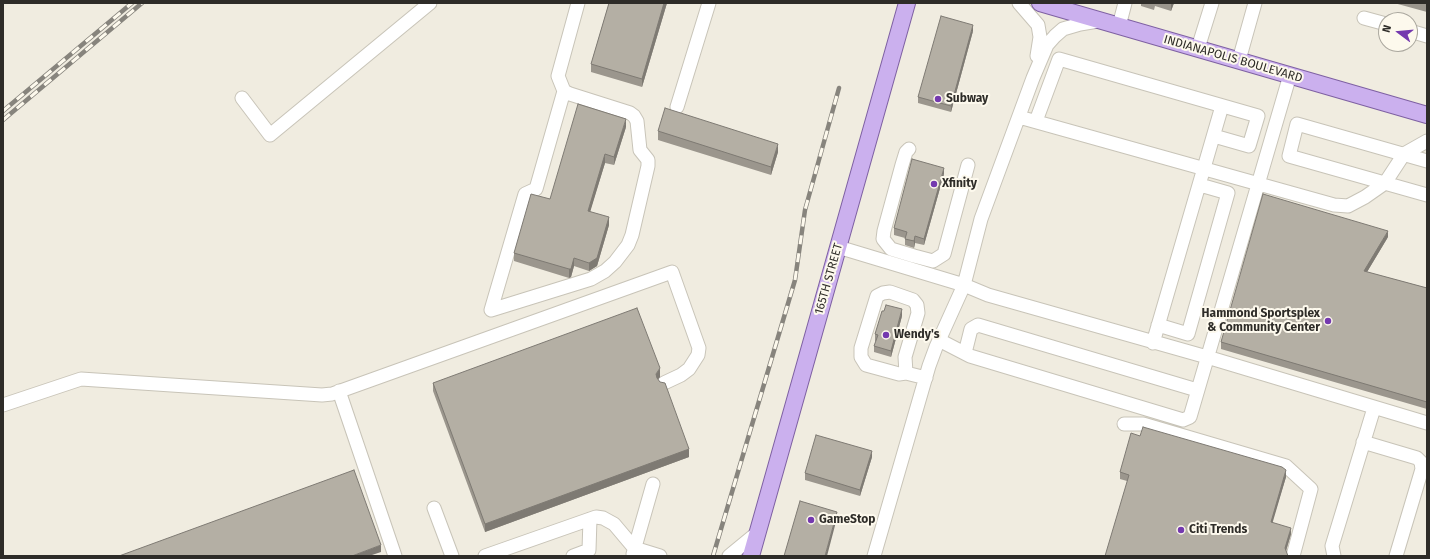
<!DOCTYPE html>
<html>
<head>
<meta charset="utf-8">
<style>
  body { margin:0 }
  #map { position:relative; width:1430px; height:559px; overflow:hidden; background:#f0ece0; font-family:"Fira Sans",sans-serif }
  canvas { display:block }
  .frame { position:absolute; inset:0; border:4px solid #2e2c28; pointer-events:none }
  .north { position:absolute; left:1378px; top:12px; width:40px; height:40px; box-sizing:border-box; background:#fdf9ed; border:1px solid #aaa79e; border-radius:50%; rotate:286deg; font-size:11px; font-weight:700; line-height:16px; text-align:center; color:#2e2c28 }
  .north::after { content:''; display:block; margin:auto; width:14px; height:18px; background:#7439af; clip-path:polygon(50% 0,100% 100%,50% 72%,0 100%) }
</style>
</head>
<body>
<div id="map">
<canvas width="1430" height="559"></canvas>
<div class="frame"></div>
<div class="north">N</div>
</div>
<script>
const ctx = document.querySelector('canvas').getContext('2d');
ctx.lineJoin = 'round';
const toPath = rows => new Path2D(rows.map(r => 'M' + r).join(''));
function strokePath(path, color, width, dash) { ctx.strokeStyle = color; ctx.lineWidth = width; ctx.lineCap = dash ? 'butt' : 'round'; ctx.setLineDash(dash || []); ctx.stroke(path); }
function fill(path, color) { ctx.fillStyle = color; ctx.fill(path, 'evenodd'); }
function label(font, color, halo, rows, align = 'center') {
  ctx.font = font + ' "Fira Sans",sans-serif'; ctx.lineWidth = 4; ctx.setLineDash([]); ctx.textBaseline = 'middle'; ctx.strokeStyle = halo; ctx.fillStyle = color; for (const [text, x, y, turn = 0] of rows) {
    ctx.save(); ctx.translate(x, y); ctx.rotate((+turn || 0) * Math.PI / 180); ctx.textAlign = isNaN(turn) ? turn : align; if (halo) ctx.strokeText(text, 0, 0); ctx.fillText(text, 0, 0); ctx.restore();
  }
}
const minor = toPath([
  [1019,3,1038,25,1040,37,1037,56],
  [1364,18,1386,24],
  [1119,26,1125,3],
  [1410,31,1427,36],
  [1198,48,1212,3],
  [1239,60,1255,3],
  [564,91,536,189,525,194,491,310,591,279,605,271,615,262,628,245,632,235,648,166,648,160,640,150,637,121,634,116,630,113,570,94,564,91,558,76,578,3],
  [242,98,270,135,430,3],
  [677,107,709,3],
  [1019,117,1334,205,1348,206,1365,197,1385,183,1404,154,1427,141],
  [1036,121,1059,59,1258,116,1249,146,1214,136],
  [909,149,906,152,902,165,884,231,883,239,891,249,914,256,933,261,944,254,968,165],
  [1427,161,1297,124,1289,156,1427,195],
  [838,247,964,285,988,295,1207,357,1427,423],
  [1158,325,1188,334,1228,193,1200,185],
  [939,340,970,356,1183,420,1190,417,1290,75],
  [1153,343,1222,106],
  [965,353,971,329,978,325,1197,390],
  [906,373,905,357,918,313,917,305,913,300,890,292,883,293,877,296,861,348,861,357,866,365,899,374,906,373,926,378],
  [339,391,395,556],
  [3,405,81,379,322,395,332,394,672,272,699,348,698,355,689,369,681,375,664,383],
  [1124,424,1143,424,1286,466,1311,489,1293,556],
  [1363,442,1417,458,1421,462,1422,469,1396,556],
  [434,508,452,556],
  [634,548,660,556],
  [633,554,653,484],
  [485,556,596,517,603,518,614,524,641,556],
  [573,556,589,550,590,519],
  [729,556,757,533],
  [874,556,929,366,936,347,964,285,981,219,1033,78,1047,45,1055,36,1063,29,1080,24,1098,21],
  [1334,556,1332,546,1374,408]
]);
const major = toPath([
  [1040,3,1427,115],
  [751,556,907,3]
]);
const rail = toPath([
  [3,111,132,3],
  [3,120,142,3],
  [713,556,795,280,805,210,839,88]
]);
const wall = toPath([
  [609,3,667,3,642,87,591,72,591,64],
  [1141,3,1174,3,1171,11,1155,6,1154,10,1141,6],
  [1394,3,1427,3,1427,12],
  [973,31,951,112,918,103,918,97],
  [626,127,614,165,605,163,590,211,609,225,597,266,589,271,574,266,571,277,569,278,514,261,514,253,550,199],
  [658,131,778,152,771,175,658,140],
  [944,174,924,245,915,243,914,248,905,245,905,238,894,235,894,228],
  [1388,237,1367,272,1427,288,1427,409,1221,349,1221,342],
  [902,316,891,357,874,352,874,346,876,341,875,341,875,334],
  [660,377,658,379,689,457,485,532,433,391,433,383],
  [872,457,860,496,805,480,805,473],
  [1120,472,1286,477,1272,522,1291,534,1286,551,1127,481,1120,479]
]);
const shadedWall = toPath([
  [664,3,667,3,642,87,642,79],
  [1172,3,1174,3,1171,11,1171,4],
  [973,25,973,31,951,112,951,106],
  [626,119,626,127,614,165,614,157],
  [778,144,778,152,771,175,771,167],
  [605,154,605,163,588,219,588,211],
  [944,168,944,174,924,245,924,239],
  [609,217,609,225,597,266,589,271,589,263],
  [1388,231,1388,237,1364,277,1364,271],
  [915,236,915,243,914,248,914,241],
  [574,258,574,266,571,277,569,278,569,269],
  [902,309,902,316,891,357,891,351],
  [660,368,660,377,656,382,656,374],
  [689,449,689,457,485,532,485,524],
  [872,451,872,457,860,496,860,490],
  [1286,470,1286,477,1271,528,1271,522],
  [837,512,837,518,827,556,825,556],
  [1291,528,1291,534,1285,554,1285,548],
  [381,545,381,552,369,556,352,556]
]);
const building = toPath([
  [609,3,664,3,642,79,591,64,609,3],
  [941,16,973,25,951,106,918,97,941,16],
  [578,104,626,119,614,157,605,154,588,211,609,217,597,258,589,263,574,258,571,269,569,269,514,253,531,194,550,199,578,104],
  [665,108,778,144,771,167,658,131,665,108],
  [912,159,944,168,924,239,915,236,914,241,905,239,907,232,894,228,912,159],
  [1263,194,1388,231,1364,271,1427,288,1427,402,1221,342,1263,194],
  [886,305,902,309,891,351,874,346,878,335,875,334,882,311,884,311,886,305],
  [637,308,660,368,656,374,657,378,660,382,665,383,689,449,485,524,433,383,637,308],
  [1143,427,1282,467,1286,470,1271,522,1291,528,1285,548,1288,556,1105,556,1129,475,1120,472,1131,433,1140,436,1143,427],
  [816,435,872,451,860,490,805,473,816,435],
  [354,470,381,545,352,556,119,556,354,470],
  [800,501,837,512,825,556,784,556,800,501]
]);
const markers = [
  [938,99,4,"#7439af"],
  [934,184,4,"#7439af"],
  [1328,321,4,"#7439af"],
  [886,335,4,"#7439af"],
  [811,520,4,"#7439af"],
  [1181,530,4,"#7439af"]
];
const streetNames = [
  ["INDIANAPOLIS BOULEVARD",1233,59,16],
  ["165TH STREET",829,279,-74]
];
const poiNames = [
  ["Subway",946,99],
  ["Xfinity",942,184],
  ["Hammond Sportsplex",1320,314,"right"],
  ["& Community Center",1320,328,"right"],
  ["Wendy's",894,335],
  ["GameStop",819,520],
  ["Citi Trends",1189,530]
];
strokePath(minor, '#c8c4b8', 15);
strokePath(major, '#7e60a2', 18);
strokePath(minor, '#fff', 13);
strokePath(major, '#cbb0ee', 16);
strokePath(rail, '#87847d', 4.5);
strokePath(rail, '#fdf9ed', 3, [9]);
fill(wall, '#9b968d');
fill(shadedWall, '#7e7a73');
fill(building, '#b4afa4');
strokePath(building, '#7e7a73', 1);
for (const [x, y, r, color] of markers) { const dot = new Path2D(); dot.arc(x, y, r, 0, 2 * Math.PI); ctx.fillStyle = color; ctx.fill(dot); strokePath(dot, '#fdf9ed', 1.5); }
label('12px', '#2e2c28', '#fdf9ed', streetNames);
label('bold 12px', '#2e2c28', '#fdf9ed', poiNames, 'left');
</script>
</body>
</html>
